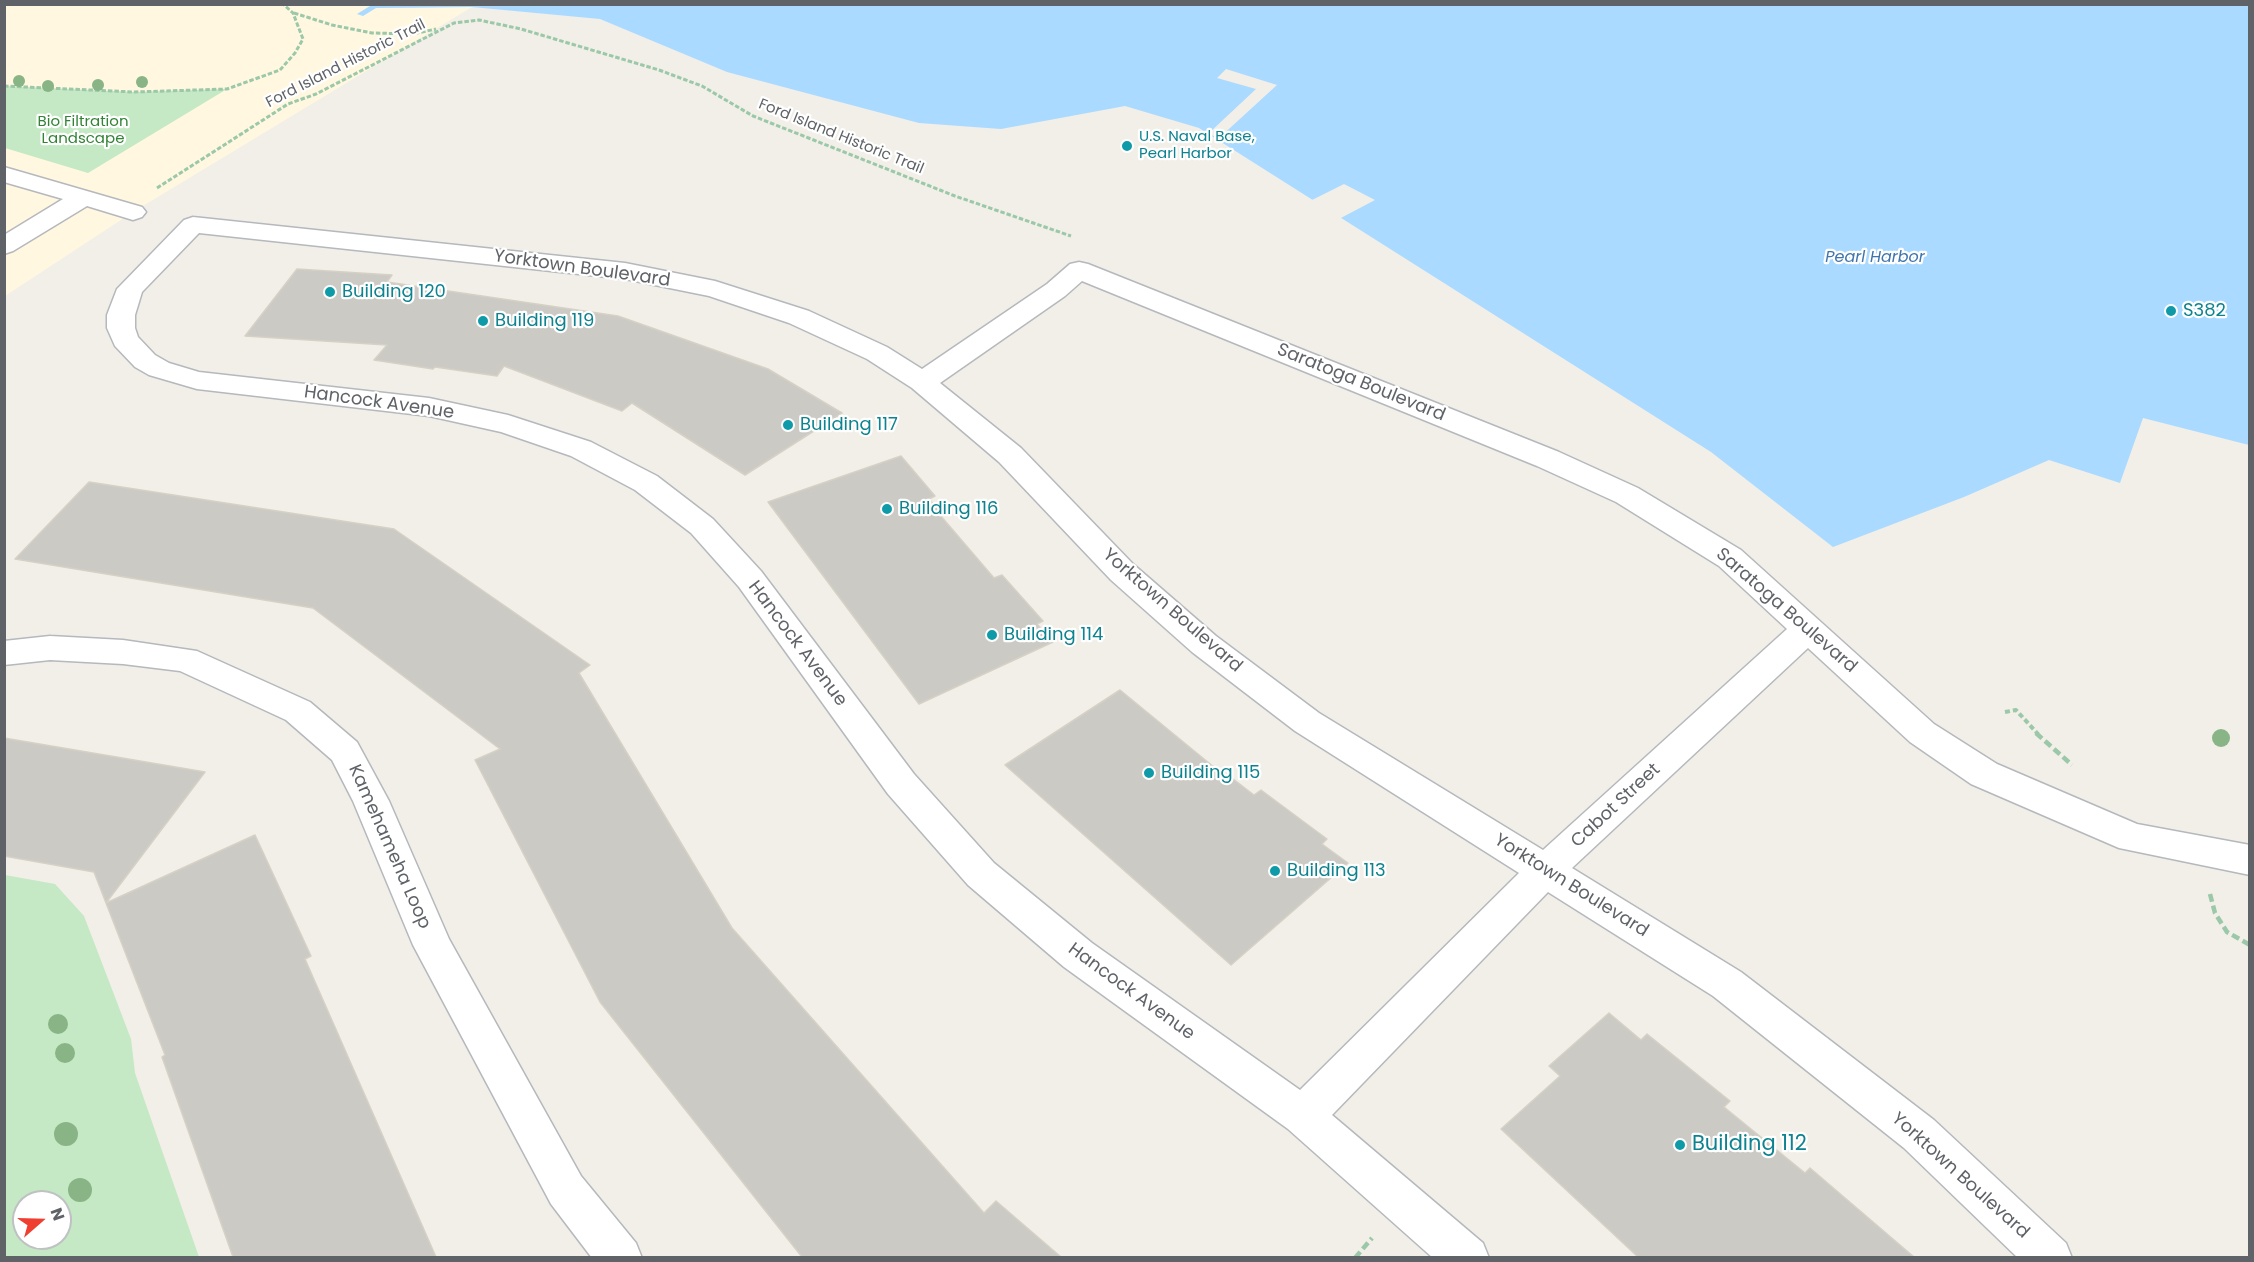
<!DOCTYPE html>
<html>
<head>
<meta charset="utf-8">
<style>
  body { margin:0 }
  #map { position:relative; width:2254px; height:1262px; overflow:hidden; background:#f1efe8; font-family:Poppins,sans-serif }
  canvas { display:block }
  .frame { position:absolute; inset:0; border:6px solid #5f6368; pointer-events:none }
  .north { position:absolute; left:12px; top:1190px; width:60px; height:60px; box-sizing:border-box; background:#fff; border:2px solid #bfc1c3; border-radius:50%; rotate:70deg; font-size:16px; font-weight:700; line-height:24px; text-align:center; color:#5f6368 }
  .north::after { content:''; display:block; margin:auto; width:21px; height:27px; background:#ee3f31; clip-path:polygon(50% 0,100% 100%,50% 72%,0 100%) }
</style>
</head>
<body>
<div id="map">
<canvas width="2254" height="1262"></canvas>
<div class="frame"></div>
<div class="north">N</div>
</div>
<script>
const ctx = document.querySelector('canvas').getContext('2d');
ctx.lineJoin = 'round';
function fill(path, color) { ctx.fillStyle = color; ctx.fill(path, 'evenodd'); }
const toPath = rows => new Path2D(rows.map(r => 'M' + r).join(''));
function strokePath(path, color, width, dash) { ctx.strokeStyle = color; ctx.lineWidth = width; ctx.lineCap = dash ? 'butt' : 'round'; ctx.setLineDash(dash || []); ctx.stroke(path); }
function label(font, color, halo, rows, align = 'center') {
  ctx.font = font + ' Poppins,sans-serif'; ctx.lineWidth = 4.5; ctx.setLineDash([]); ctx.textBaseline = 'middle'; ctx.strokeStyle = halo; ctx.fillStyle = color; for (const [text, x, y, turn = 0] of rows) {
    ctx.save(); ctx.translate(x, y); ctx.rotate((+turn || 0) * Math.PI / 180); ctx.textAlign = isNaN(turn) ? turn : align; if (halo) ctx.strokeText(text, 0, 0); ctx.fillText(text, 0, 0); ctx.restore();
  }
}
const commercial = toPath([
  [368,4,376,8,472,7,133,212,5,296,5,5]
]);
const green = toPath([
  [5,86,134,92,227,89,88,173,5,148],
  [5,875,55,884,84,916,131,1039,135,1073,199,1257,5,1257],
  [24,1202,60,1202,60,1238,24,1238]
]);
const water = toPath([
  [368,4,2249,5,2249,445,2143,418,2120,483,2049,460,1964,497,1833,547,1711,452,1199,128,1125,106,1001,129,919,123,727,72,600,19,472,7,376,8,363,16,357,14,370,6]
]);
const pier = toPath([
  [1226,69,1277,85,1218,139,1209,133,1256,89,1217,78],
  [1344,184,1375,200,1339,219,1310,201]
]);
const building = toPath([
  [297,269,392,275,387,282,618,316,768,369,842,413,745,475,632,403,622,411,504,366,497,376,435,367,433,369,374,360,387,345,245,336,297,269],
  [901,456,935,496,929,499,943,514,940,515,994,578,1002,575,1043,621,1037,624,1053,642,919,704,768,502,901,456],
  [89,482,394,529,590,665,579,673,732,928,984,1213,996,1201,1061,1257,802,1257,600,1002,475,760,500,749,313,608,15,559,89,482],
  [1120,690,1226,777,1228,775,1254,795,1261,790,1327,839,1322,844,1348,863,1231,965,1005,765,1120,690],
  [4,738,205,772,106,903,255,835,311,956,305,959,436,1257,233,1257,162,1057,165,1055,94,872,4,856,4,738],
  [1609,1013,1641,1040,1647,1034,1730,1101,1724,1107,1805,1173,1810,1168,1914,1257,1638,1257,1501,1129,1560,1076,1549,1066,1609,1013]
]);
const pathFar2 = toPath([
  [294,13,332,25,372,33,413,34,436,29],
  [4,86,134,92,227,89,280,70,295,53,303,39,293,13,283,4],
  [157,188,288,104,316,94,454,23,479,20,521,29,659,70,702,86,753,116,955,196,1071,236]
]);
const pathFar1 = toPath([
  [2005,712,2016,710,2038,734]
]);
const path = toPath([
  [2036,733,2072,765],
  [2210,894,2215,913,2227,932,2250,945],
  [1355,1258,1372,1238]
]);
const minor = toPath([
  [4,167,142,207,146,212,142,217,133,220,87,206,13,251,4,254,4,235,63,199,4,182,4,167],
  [193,217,625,263,715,281,809,311,887,347,922,369,1047,284,1070,264,1079,262,1088,264,1559,452,1638,488,1741,550,1934,724,1997,764,2137,824,2250,845,2250,875,2119,848,1971,784,1910,742,1808,648,1572,868,1741,972,1934,1120,2066,1243,2072,1258,2018,1258,1904,1148,1713,996,1548,892,1332,1115,1483,1243,1489,1258,1433,1258,1288,1129,1064,967,968,885,888,794,739,587,691,533,635,490,571,456,501,432,429,416,197,389,149,375,135,367,115,346,107,328,107,315,117,289,184,220,193,217],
  [199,233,625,279,709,296,789,323,867,359,912,388,999,462,1111,580,1192,652,1295,731,1519,873,1300,1090,1092,943,994,863,914,774,761,571,713,519,657,476,591,442,508,415,429,398,199,372,169,363,155,355,138,337,135,328,135,315,142,292,199,233],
  [1082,281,1537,466,1616,502,1719,566,1787,629,1543,850,1319,713,1216,636,1133,564,1021,448,940,383,1065,296,1082,281],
  [50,636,123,640,197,651,310,702,357,742,389,801,449,939,581,1176,636,1243,642,1258,592,1258,551,1204,413,945,353,801,332,760,286,720,180,671,123,664,50,660,4,665,4,641,50,636]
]);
const trees = [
  [19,81,6],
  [142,82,6],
  [98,85,6],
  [48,86,6],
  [2221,738,9],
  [58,1024,10],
  [65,1053,10],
  [66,1134,12],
  [80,1190,12]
];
const markers = [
  [1127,146,6,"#0f9aa8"],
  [330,292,6,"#0f9aa8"],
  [2171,311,6,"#0f9aa8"],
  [483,321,6,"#0f9aa8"],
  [788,425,6,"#0f9aa8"],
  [887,509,6,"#0f9aa8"],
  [992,635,6,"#0f9aa8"],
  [1149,773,6,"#0f9aa8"],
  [1275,871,6,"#0f9aa8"],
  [1680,1145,6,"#0f9aa8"]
];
const farStreetnames = [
  ["Ford Island Historic Trail",346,64,-27],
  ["Ford Island Historic Trail",841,137,22]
];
const farParknames = [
  ["Bio Filtration",83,122],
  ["Landscape",83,139]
];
const farCulturenames = [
  ["U.S. Naval Base,",1139,137],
  ["Pearl Harbor",1139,154]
];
const farWaternames = [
  ["Pearl Harbor",1875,258]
];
const streetNames = [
  ["Yorktown Boulevard",582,269,8],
  ["Saratoga Boulevard",1361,383,22],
  ["Hancock Avenue",379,403,8],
  ["Yorktown Boulevard",1172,611,41],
  ["Saratoga Boulevard",1786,611,41],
  ["Hancock Avenue",797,644,53],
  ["Cabot Street",1616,806,-43],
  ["Kamehameha Loop",389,847,66],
  ["Yorktown Boulevard",1571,886,32],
  ["Hancock Avenue",1131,992,36],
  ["Yorktown Boulevard",1960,1176,42]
];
const cultureNames = [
  ["Building 120",342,292],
  ["S382",2183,311],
  ["Building 119",495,321],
  ["Building 117",800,425],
  ["Building 116",899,509],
  ["Building 114",1004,635],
  ["Building 115",1161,773],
  ["Building 113",1287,871]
];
const nearCulturenames = [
  ["Building 112",1692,1145]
];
fill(commercial, '#fff7df');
fill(green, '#c4e9c4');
fill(water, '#aadaff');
fill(pier, '#f1efe8');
fill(building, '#cccac5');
strokePath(building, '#d6d1c5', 1.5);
strokePath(minor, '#b5b8bc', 3);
strokePath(pathFar2, '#9bc8a8', 3, [4.5, 2]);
strokePath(pathFar1, '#9bc8a8', 4, [5, 3]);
strokePath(path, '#9bc8a8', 4.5, [8, 4]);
fill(minor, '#fff');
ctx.fillStyle = '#88b486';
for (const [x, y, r] of trees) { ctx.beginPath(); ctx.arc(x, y, r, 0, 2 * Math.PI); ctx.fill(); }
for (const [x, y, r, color] of markers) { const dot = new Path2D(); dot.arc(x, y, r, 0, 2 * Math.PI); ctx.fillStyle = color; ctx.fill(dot); strokePath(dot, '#fff', 2); }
label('15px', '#5f6368', '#fff', farStreetnames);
label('15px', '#328336', '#fff', farParknames);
label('15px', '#0d838f', '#fff', farCulturenames, 'left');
label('italic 16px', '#3f74ad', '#fff', farWaternames);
label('18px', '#5f6368', '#fff', streetNames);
label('18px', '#0d838f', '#fff', cultureNames, 'left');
label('21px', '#0d838f', '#fff', nearCulturenames, 'left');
</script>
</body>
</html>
